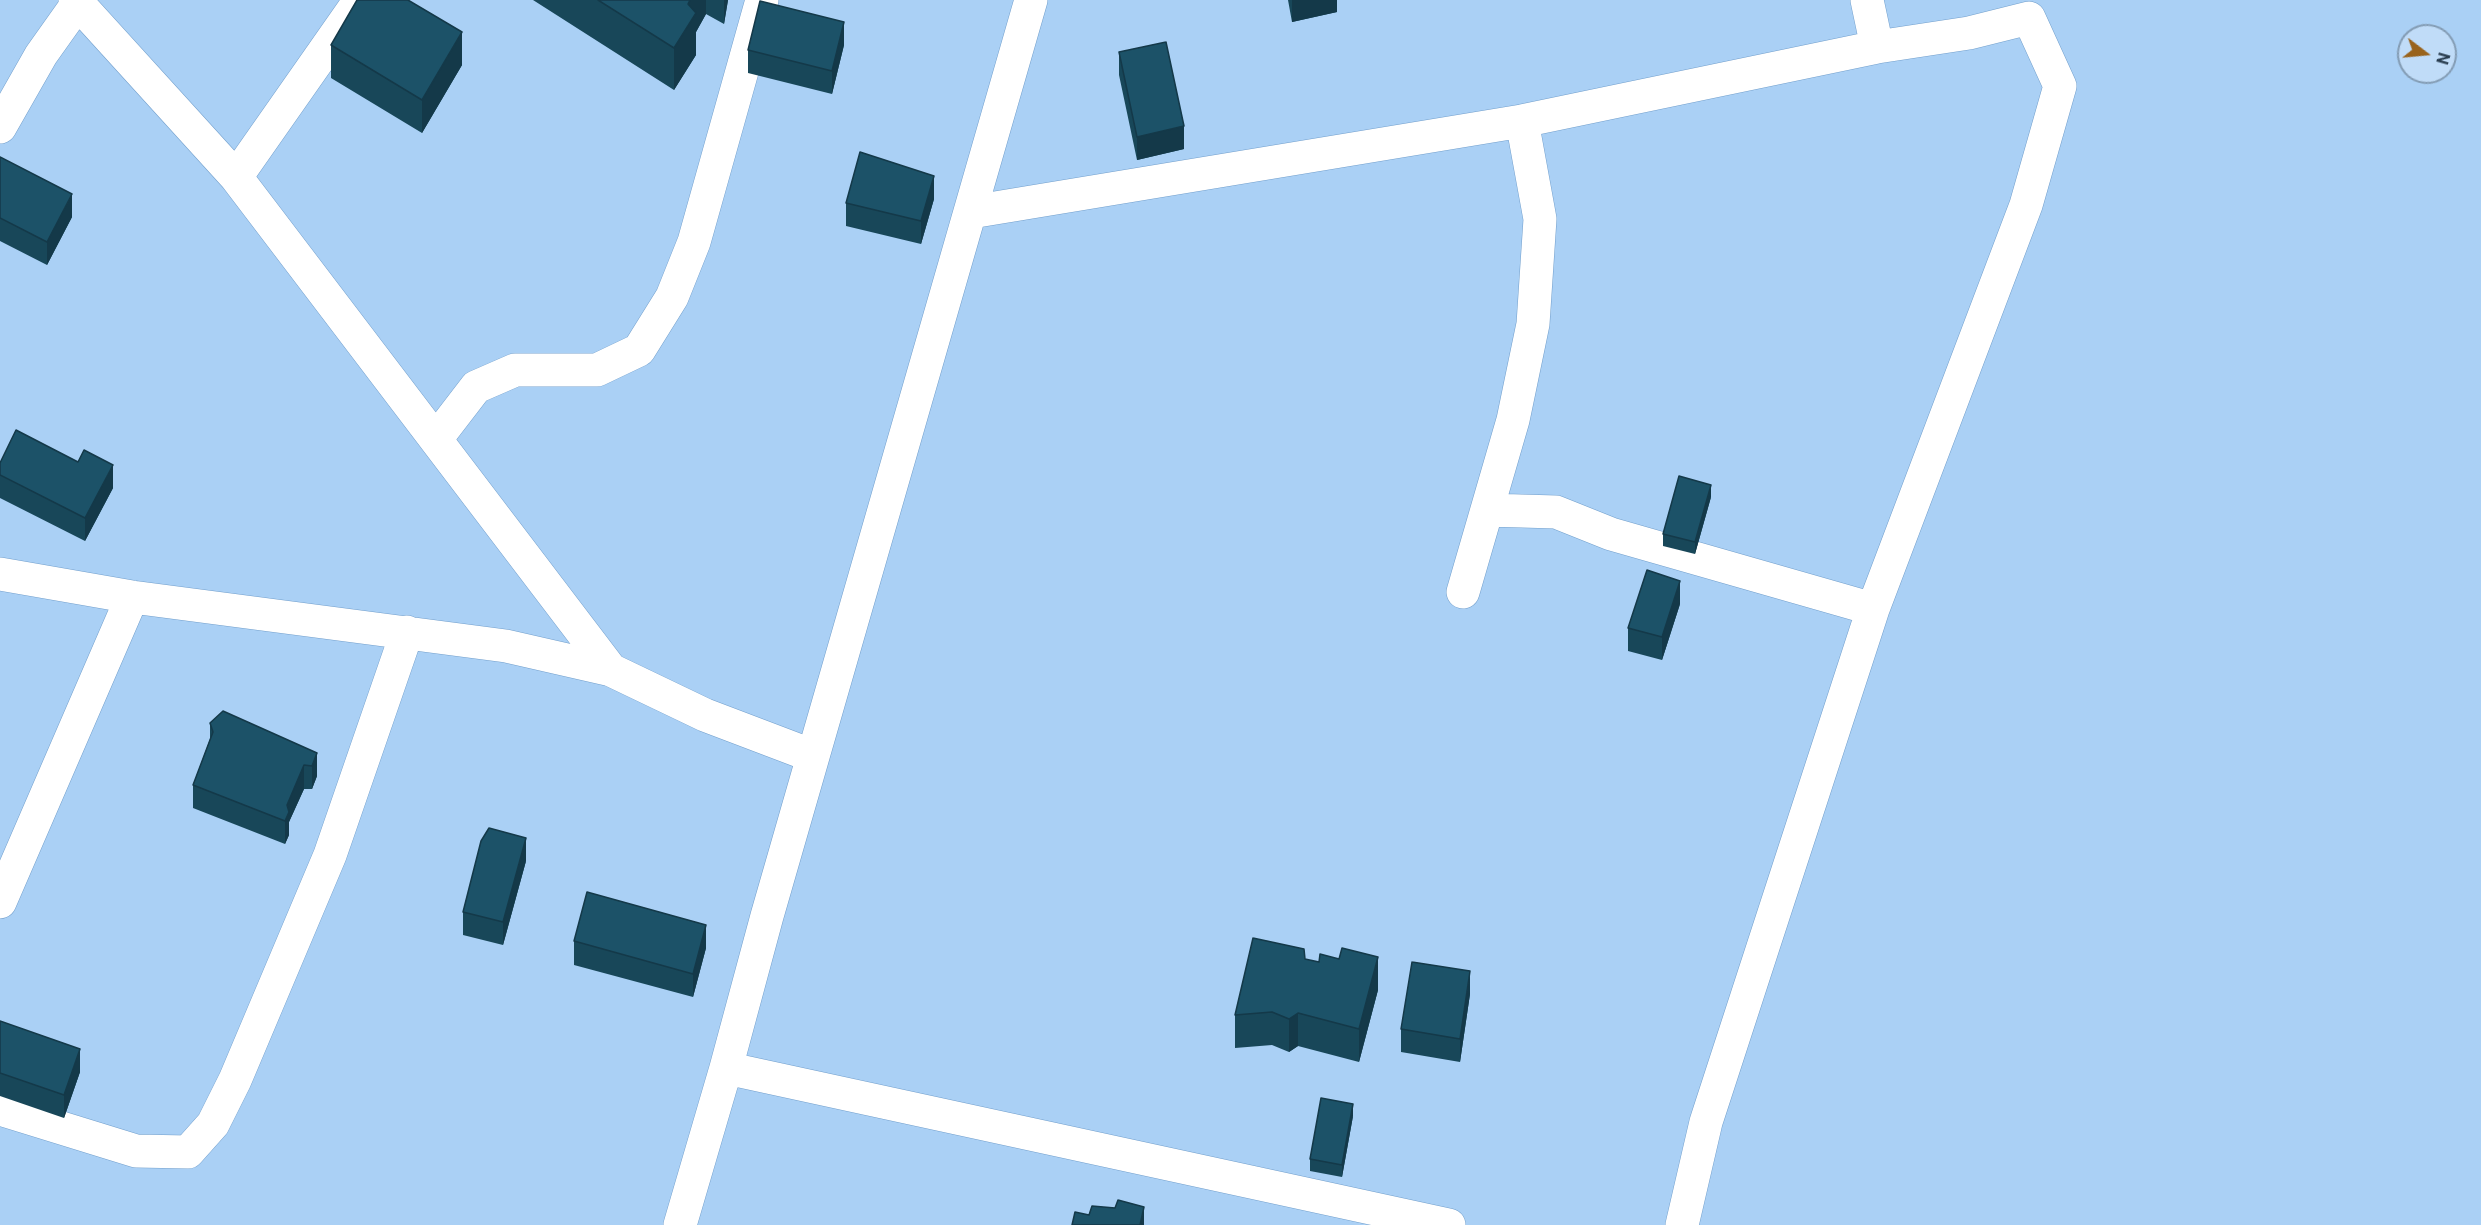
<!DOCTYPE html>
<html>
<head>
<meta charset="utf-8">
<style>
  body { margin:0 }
  #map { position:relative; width:2481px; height:1225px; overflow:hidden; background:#aad0f5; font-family:Roboto,sans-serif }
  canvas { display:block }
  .north { position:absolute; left:2397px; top:24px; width:60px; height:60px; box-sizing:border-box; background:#c0dcf8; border:2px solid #839cb4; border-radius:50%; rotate:106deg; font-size:16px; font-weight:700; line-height:24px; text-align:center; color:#273b4d }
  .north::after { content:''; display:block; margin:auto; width:21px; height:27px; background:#99631c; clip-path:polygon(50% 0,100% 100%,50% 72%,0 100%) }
</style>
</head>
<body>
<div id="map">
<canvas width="2481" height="1225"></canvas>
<div class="north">N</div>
</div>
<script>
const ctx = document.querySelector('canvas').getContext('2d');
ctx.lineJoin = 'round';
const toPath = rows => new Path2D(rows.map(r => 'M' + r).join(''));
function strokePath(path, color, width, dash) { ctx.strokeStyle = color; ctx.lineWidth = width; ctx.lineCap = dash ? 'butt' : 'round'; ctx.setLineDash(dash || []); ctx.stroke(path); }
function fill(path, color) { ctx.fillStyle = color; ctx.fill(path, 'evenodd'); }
const street = toPath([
  [75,0,236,177,611,670,705,715,813,756],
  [1867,0,1877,47],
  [0,127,41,55,78,3],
  [236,177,360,0],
  [971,212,1522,121,1877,47,1969,33,2029,18,2060,86,2026,205,1873,609,1706,1122,1682,1225],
  [436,439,476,387,515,370,597,370,639,350,672,297,694,242,762,0],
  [1487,510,1556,512,1611,534,1873,609],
  [0,574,132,597,506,646,611,670],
  [1463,592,1513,420,1533,324,1540,219,1522,121],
  [0,902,132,597],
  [726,1068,1449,1225],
  [0,1109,136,1151,188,1152,213,1124,235,1080,330,855,407,632],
  [680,1225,726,1068,767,916,1031,0]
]);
const wall = toPath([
  [533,0,728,0,724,24,706,14,696,32,696,55,674,90],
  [1288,0,1337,0,1337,12,1292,22],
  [331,45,462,65,422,133,331,78],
  [844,45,832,94,748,73,748,50],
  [1119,52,1184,149,1137,160,1119,75],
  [0,157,72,217,47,265,0,241],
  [934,199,921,244,846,226,846,203],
  [0,463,113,488,85,541,0,498],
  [1711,497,1695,554,1663,546,1663,534],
  [1680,604,1662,660,1628,651,1628,628],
  [210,723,317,753,317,776,312,789,304,789,289,822,289,835,285,844,193,808,193,785,210,739],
  [526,861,503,945,463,935,463,912],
  [574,941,706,948,693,997,574,965],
  [1305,959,1378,990,1359,1062,1298,1046,1289,1052,1272,1045,1235,1048,1235,1015],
  [1470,994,1460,1062,1401,1052,1401,1029],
  [0,1021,80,1072,64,1118,0,1096],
  [1353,1116,1342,1177,1310,1171,1310,1159]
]);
const shadedWall = toPath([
  [690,0,706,0,706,14,696,32,696,55,674,90,674,48,688,4],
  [724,0,728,0,724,24],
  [1292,0,1337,0,1337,12,1292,22],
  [844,22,844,45,832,94,832,71],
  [462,32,462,65,422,133,422,100],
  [1184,126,1184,149,1137,160,1137,137],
  [934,176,934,199,921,244,921,221],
  [72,194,72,217,47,265,47,242],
  [113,465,113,488,85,541,85,518],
  [1711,485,1711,497,1695,554,1695,542],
  [1680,581,1680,604,1662,660,1662,637],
  [317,753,317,776,312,789,312,766],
  [304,765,304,789,289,822,289,835,285,844,285,821,287,805],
  [526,838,526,861,503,945,503,922],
  [706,925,706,948,693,997,693,974],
  [1378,957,1378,990,1359,1062,1359,1029],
  [1470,971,1470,994,1460,1062,1460,1039],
  [1298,1013,1298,1046,1289,1052,1289,1019],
  [80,1049,80,1072,64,1118,64,1095],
  [1353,1104,1353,1116,1342,1177,1342,1165],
  [1144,1207,1144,1225,1140,1225]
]);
const building = toPath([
  [357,0,408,0,462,32,422,100,331,45,357,0],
  [598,0,690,0,688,4,696,13,674,48,598,0],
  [760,1,844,22,832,71,748,50,760,1],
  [1166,42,1184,126,1137,137,1119,52,1166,42],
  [860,152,934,176,921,221,846,203,860,152],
  [0,157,72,194,47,242,0,218,0,157],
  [16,430,78,462,84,450,113,465,85,518,0,475,0,463,16,430],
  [1679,476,1711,485,1695,542,1663,534,1679,476],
  [1647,570,1680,581,1662,637,1628,628,1647,570],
  [223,711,317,753,312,766,304,765,287,805,289,812,285,821,193,785,213,732,210,723,223,711],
  [489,828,526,838,503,922,463,912,481,841,489,828],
  [587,892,706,925,693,974,574,941,587,892],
  [1253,938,1304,949,1305,959,1319,962,1320,954,1339,959,1342,948,1378,957,1359,1029,1298,1013,1289,1019,1272,1012,1235,1015,1253,938],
  [1412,962,1470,971,1460,1039,1401,1029,1412,962],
  [0,1021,80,1049,64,1095,0,1073,0,1021],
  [1321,1098,1353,1104,1342,1165,1310,1159,1321,1098],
  [1118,1200,1144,1207,1140,1225,1072,1225,1075,1212,1089,1215,1092,1206,1115,1208,1118,1200]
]);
strokePath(street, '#729fcc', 34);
strokePath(street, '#fff', 33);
fill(wall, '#184759');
fill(shadedWall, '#143949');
fill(building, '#1c5268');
strokePath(building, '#143949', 1.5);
</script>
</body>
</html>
